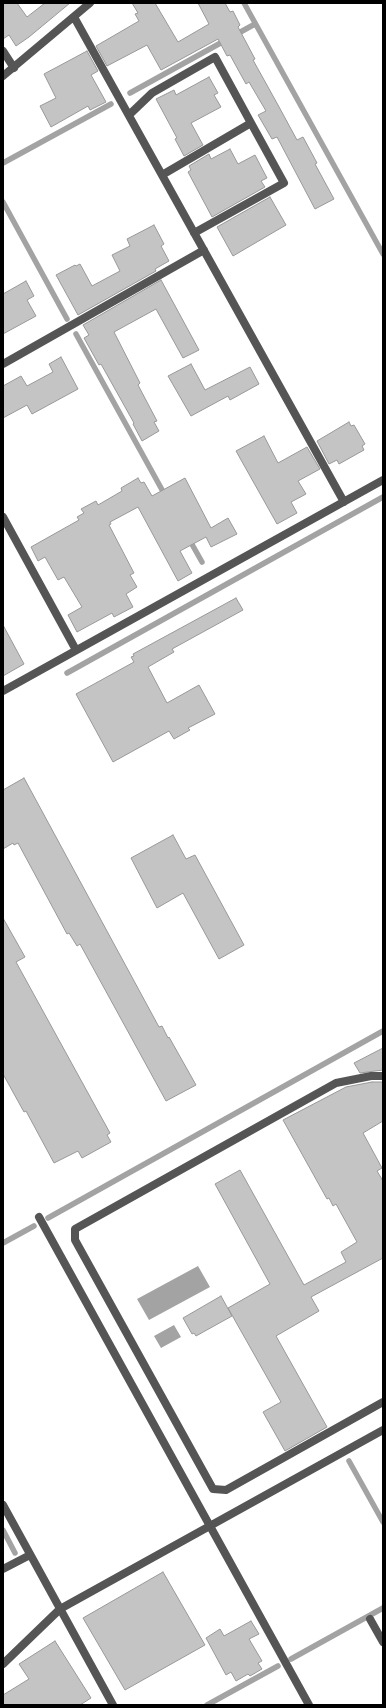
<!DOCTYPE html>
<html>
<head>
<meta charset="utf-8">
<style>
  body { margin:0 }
  #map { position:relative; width:386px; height:1708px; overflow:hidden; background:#fff; font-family:Karla,sans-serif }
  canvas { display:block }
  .frame { position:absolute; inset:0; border:4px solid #000; pointer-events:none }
</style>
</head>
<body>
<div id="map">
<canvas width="386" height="1708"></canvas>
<div class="frame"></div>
</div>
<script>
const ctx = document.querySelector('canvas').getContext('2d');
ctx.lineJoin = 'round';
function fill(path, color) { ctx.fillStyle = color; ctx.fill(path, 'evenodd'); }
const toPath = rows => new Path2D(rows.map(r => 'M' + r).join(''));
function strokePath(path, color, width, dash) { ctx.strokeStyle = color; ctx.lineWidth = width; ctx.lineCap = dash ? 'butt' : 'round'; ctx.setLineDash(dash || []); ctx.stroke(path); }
const water = toPath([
  [198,1266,210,1287,149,1320,137,1299],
  [174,1325,181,1337,161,1348,154,1336]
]);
const stream = toPath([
  [244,3,383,254],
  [235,35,255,24],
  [130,93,226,40],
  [3,163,111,104],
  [3,202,67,319],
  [76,334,166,497],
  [189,539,202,562],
  [67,673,383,497],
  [48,1218,383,1031],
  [3,1243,34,1226],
  [349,1461,383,1522],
  [3,1530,15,1553],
  [291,1659,383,1608],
  [207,1705,278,1666]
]);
const building = toPath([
  [3,3,17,3,27,17,45,3,70,3,29,37,16,46,9,35,3,39,3,3],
  [132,3,155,3,178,42,209,24,198,3,225,3,230,12,233,11,240,25,238,27,255,59,253,60,278,105,297,140,303,137,317,163,315,164,334,199,315,209,277,137,272,139,258,115,266,111,249,82,246,84,230,55,227,56,218,39,161,70,147,45,107,66,96,46,139,21,135,14,138,13,132,3],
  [87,51,98,71,91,75,106,102,90,110,88,106,51,127,40,106,56,98,44,74,87,51],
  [209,77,218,93,214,95,221,107,191,123,203,145,184,156,175,139,177,138,156,99,174,90,176,95,209,77],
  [230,149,238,164,255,155,267,178,261,181,265,187,212,217,188,172,191,170,189,166,209,154,211,159,230,149],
  [270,197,286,225,233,256,217,227,270,197],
  [154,225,164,244,161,246,169,261,155,269,156,271,78,315,56,275,75,265,76,266,80,264,92,286,120,271,112,255,130,246,127,239,154,225],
  [161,280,199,350,183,358,156,309,114,332,140,383,138,385,157,421,154,422,159,431,142,441,133,424,134,423,101,364,99,365,84,338,89,335,83,325,161,280],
  [26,281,34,296,27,300,36,316,3,334,3,294,26,281],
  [61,357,78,389,32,414,27,405,3,418,3,386,21,376,27,386,53,372,49,364,61,357],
  [191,364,205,390,250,367,259,384,230,400,228,396,191,416,168,376,191,364],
  [349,422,351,426,354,425,365,444,362,446,364,450,339,464,337,460,329,464,317,441,349,422],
  [264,436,278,463,307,447,320,469,298,481,306,494,291,502,297,513,277,524,236,451,264,436],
  [138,478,141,483,144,482,152,496,185,478,211,528,228,518,237,534,211,547,206,537,180,551,192,573,178,581,138,507,110,522,111,524,109,525,134,573,130,575,137,587,126,594,133,607,114,617,112,613,77,632,68,615,82,607,64,577,58,580,45,557,38,561,31,547,79,520,77,517,84,513,81,509,96,501,98,505,122,491,121,488,138,478],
  [236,598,243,610,172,649,174,652,148,667,167,703,199,685,215,714,188,728,190,730,174,739,169,731,113,762,76,694,134,662,131,657,134,656,133,654,236,598],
  [3,625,24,664,3,676,3,625],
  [24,778,159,1027,162,1026,168,1038,169,1037,196,1085,166,1101,80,944,77,946,69,933,67,934,18,843,14,845,13,843,3,849,3,790,24,778],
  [173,835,186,859,195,855,244,945,219,959,183,893,157,908,131,858,173,835],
  [3,918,25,957,16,962,110,1133,107,1135,111,1142,82,1158,78,1151,54,1163,26,1111,24,1112,3,1074,3,918],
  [383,1048,383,1070,360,1073,354,1063,383,1048],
  [372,1082,383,1082,383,1121,363,1133,382,1168,377,1171,383,1181,383,1258,311,1297,319,1311,276,1336,327,1427,285,1451,263,1412,281,1402,228,1308,270,1284,215,1184,240,1170,304,1285,346,1262,341,1252,357,1242,336,1204,333,1206,329,1198,327,1199,283,1120,346,1087,372,1082],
  [221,1296,232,1316,196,1336,194,1333,192,1334,183,1318,221,1296],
  [163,1572,205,1645,125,1690,83,1618,163,1572],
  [251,1621,259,1634,249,1639,262,1661,258,1663,262,1669,250,1676,248,1674,236,1681,231,1672,226,1675,206,1638,220,1629,224,1636,251,1621],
  [55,1641,91,1698,80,1705,3,1705,3,1695,29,1679,19,1664,55,1641]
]);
const lane = toPath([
  [383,1076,371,1076,336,1083,75,1229,75,1240,213,1489,226,1490,383,1402]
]);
const street = toPath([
  [74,17,344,502],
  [3,51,14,68],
  [3,76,90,3],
  [129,115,152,93,215,57,251,123],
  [162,175,251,123,284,183,194,233],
  [3,364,204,250],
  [3,517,76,650],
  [3,691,383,480],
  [39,1217,309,1705],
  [3,1505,113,1705],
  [3,1569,30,1555],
  [370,1619,383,1642],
  [3,1664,60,1609,383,1430]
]);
fill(water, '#a3a3a3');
strokePath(stream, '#a3a3a3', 5.5);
fill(building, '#c4c4c4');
strokePath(building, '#999', 1);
strokePath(lane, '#555', 8);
strokePath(street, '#555', 8);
</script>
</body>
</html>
